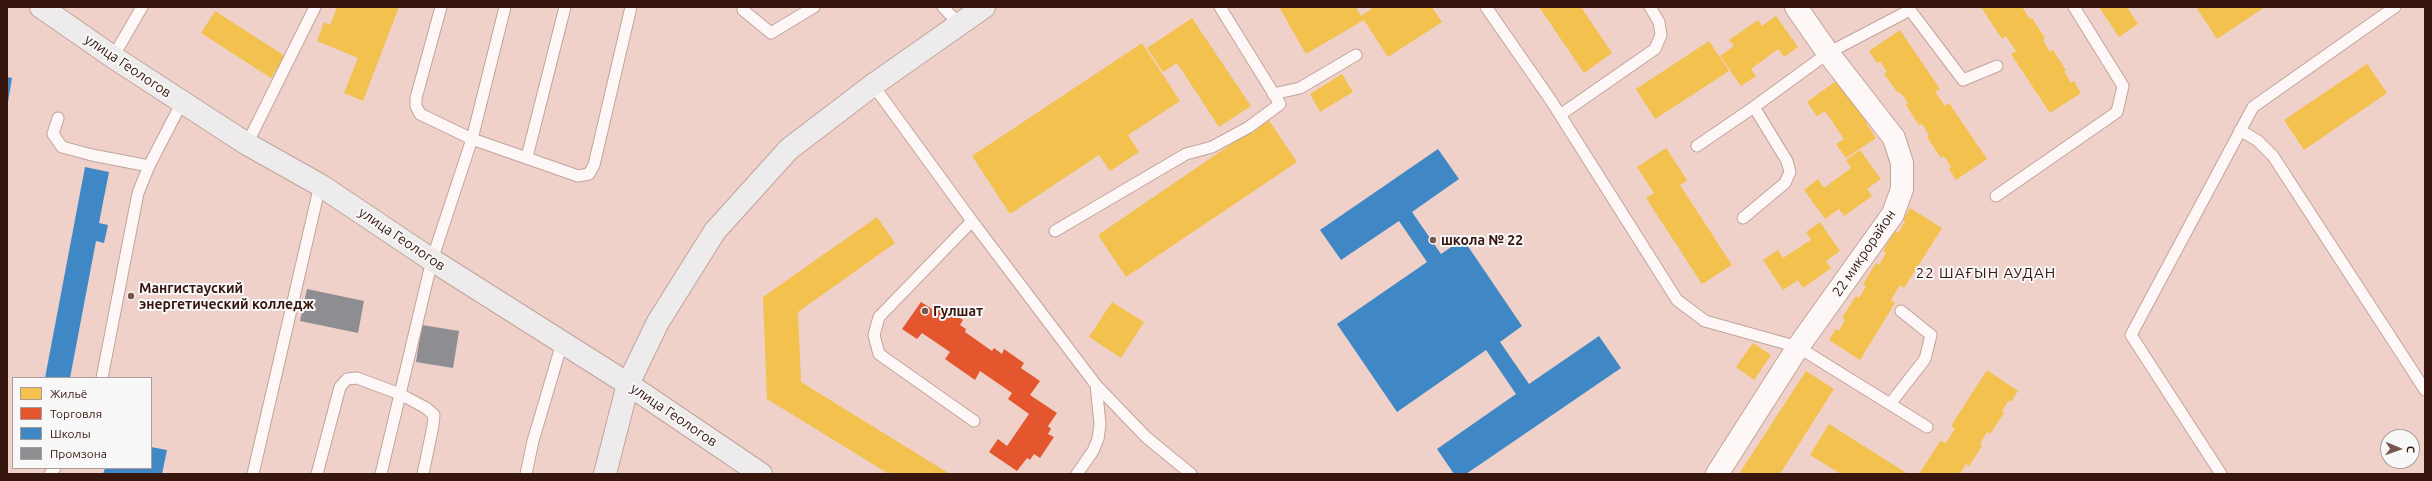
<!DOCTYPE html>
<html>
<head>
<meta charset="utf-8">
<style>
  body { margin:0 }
  #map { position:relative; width:2432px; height:481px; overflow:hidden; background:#efd1c9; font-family:Ubuntu,sans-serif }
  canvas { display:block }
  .frame { position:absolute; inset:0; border:8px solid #37160d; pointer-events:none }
  .legend { position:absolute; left:12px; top:377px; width:140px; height:92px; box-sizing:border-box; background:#f8f8f8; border:1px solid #ab9e9a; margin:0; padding:5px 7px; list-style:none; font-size:12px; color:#37160d }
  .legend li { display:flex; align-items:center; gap:8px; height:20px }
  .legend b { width:20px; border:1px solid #ab9e9a }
  .north { position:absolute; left:2380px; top:429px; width:40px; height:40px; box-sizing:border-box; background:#f8f8f8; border:1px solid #ab9e9a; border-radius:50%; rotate:92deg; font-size:11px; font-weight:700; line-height:16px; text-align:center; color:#37160d }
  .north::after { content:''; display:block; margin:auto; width:14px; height:18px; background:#77574f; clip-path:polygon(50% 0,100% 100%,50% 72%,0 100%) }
</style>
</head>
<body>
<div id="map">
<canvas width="2432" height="481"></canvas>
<div class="frame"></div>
<ul class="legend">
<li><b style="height:11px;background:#f2c14e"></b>Жильё</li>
<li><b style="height:11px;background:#e4572e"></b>Торговля</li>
<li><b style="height:11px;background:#3f88c5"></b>Школы</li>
<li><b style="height:11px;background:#8d8d92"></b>Промзона</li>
</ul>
<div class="north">С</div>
</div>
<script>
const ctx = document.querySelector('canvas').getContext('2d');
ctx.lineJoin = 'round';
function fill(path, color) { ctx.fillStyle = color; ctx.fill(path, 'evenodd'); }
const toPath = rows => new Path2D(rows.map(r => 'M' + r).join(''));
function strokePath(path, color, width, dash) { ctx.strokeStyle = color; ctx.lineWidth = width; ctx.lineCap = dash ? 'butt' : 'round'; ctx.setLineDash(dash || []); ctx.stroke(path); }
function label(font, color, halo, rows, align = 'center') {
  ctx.font = font + ' Ubuntu,sans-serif'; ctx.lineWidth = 4; ctx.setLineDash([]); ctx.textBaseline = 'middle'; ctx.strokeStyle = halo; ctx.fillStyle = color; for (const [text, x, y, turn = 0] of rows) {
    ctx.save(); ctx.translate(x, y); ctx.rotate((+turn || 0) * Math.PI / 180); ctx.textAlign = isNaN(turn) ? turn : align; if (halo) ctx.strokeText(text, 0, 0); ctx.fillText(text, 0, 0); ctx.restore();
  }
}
const homes = toPath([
  [337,7,399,7,363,101,344,93,358,58,317,41,324,22,330,25],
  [1279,7,1356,7,1361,16,1374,7,1432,7,1442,22,1388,57,1364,20,1306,54],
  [1539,7,1581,7,1612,53,1584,73],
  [1981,7,2022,7,2030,19,2032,18,2045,38,2043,40,2050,52,2053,50,2066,70,2064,71,2071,83,2074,81,2081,93,2050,113,2011,54,2016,51,2006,36,2002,39],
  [2099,7,2127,7,2138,24,2119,37],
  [2196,7,2265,7,2217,39],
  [215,11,285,56,271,78,201,33],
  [1776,16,1798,47,1784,57,1778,49,1751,69,1756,76,1741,86,1720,56,1734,46,1729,40,1758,20,1762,26],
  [1192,18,1251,106,1219,127,1177,63,1163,72,1147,48],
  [1900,30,1940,89,1935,92,1945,106,1949,103,1987,159,1956,180,1949,169,1951,167,1944,156,1941,158,1927,137,1929,135,1922,124,1919,125,1906,105,1908,103,1900,92,1898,93,1884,74,1887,72,1880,61,1877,63,1869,51],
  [1709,41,1729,71,1655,119,1636,89],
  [1142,43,1180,101,1128,135,1139,152,1110,171,1099,155,1010,214,972,156],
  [2367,64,2387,93,2304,150,2284,120],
  [1342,74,1353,92,1320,112,1310,94],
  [1836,81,1846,95,1853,90,1873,118,1866,123,1876,138,1846,158,1836,144,1844,139,1825,111,1817,116,1807,102],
  [1268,119,1297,162,1126,277,1098,235],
  [1666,148,1687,180,1680,185,1732,265,1702,284,1646,198,1654,193,1637,167],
  [1860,150,1881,179,1867,189,1872,196,1844,216,1839,209,1825,219,1804,190,1818,179,1824,188,1851,168,1846,160],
  [1910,208,1942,228,1904,288,1900,285,1891,300,1895,303,1860,360,1829,340,1836,329,1839,331,1845,320,1842,318,1856,296,1859,298,1866,286,1863,284,1876,263,1879,265,1886,253,1883,251,1895,231,1898,233,1905,221,1903,220],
  [877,217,895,243,798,312,801,382,950,474,889,474,767,399,763,297],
  [1820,222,1840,251,1826,261,1831,268,1803,288,1798,280,1783,290,1763,260,1778,250,1783,258,1811,240,1806,232],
  [1112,302,1144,322,1121,358,1089,337],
  [1753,343,1771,355,1754,380,1736,367],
  [1987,370,2018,391,2011,402,2009,400,2002,411,2004,413,1990,434,1987,432,1980,444,1982,446,1969,466,1966,464,1960,474,1919,474,1941,440,1945,444,1955,429,1951,426],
  [1806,371,1834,389,1780,474,1739,474],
  [1829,424,1908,474,1841,474,1810,455]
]);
const shops = toPath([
  [921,302,935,311,938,307,944,312,946,309,963,320,960,325,966,329,965,332,992,351,994,348,1002,354,1004,349,1024,363,1021,368,1040,381,1030,395,1057,413,1048,426,1051,429,1048,434,1054,437,1040,458,1034,454,1030,460,1027,458,1017,471,989,452,998,439,1007,446,1029,414,1008,399,1012,393,980,371,975,380,945,359,950,352,922,333,917,339,902,329]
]);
const schools = toPath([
  [7,77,12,78,8,102,7,102],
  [1438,149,1459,179,1412,212,1441,254,1463,239,1522,326,1500,342,1529,384,1599,336,1621,368,1466,474,1454,474,1437,449,1516,394,1486,350,1397,412,1337,324,1427,262,1399,221,1341,260,1320,230],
  [85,167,109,172,99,223,108,225,104,243,96,241,70,378,45,378],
  [151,447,167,450,162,474,103,474,105,468,151,468]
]);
const industry = toPath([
  [307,289,364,301,358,333,300,321],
  [422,325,459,331,453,368,416,362]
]);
const lane = toPath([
  [505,7,472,139,578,176,589,174,594,165,631,7],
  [943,7,959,24],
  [1486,7,1550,99,1677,300,1705,321,1798,347,1927,427],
  [743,10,771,33,814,7],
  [1910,10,1963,80,1997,66],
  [113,57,142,7],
  [873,85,972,221,879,317,874,335,879,354,974,421],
  [1273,94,1300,88,1356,55],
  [1560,115,1655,49,1661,35,1659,22,1650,7],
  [58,118,53,134,62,147,92,155,149,166],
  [2240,130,2258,141,2273,156,2425,390],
  [247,144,315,7],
  [1697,146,1754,107],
  [527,157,565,7],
  [1996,196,2117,112,2123,86,2074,7],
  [1743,218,1785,183,1790,172,1787,161,1754,107,1828,53,1910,10,1908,7],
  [972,221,1096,385,1146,437,1191,474],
  [1055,231,1186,154,1212,147,1249,127,1280,104,1220,7],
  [102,378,138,193,149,166,182,102],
  [1890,404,1925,359,1931,335,1901,311],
  [50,474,55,468],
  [253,474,320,185],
  [317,474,340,387,347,379,357,378,400,394,426,408,434,415,433,426,423,474],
  [381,474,432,260,472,139,420,114,416,106,416,98,441,7],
  [526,474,533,441,562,343],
  [1077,474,1093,451,1098,439,1100,424,1096,385],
  [2221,474,2131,335,2253,107,2395,7]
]);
const street = toPath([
  [1717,474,1798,347,1893,214,1902,189,1902,163,1894,138,1828,53,1796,7]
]);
const secondary = toPath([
  [41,7,113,57,247,144,320,185,432,260,628,384,761,474],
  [605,474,628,384,658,322,715,231,789,149,873,85,984,7]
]);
const markers = [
  [1433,240,4,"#77574f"],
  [131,296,4,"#77574f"],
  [925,311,4,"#77574f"]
];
const streetNames = [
  ["улица Геологов",128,66,34],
  ["улица Геологов",402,239,34],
  ["22 микрорайон",1864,253,-56],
  ["улица Геологов",674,415,34]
];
const poiNames = [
  ["школа № 22",1441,240],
  ["Мангистауский",139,288],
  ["энергетический колледж",139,304],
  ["Гулшат",933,311]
];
const neighbourhoodNames = [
  ["22 ШАҒЫН АУДАН",1986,273]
];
fill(homes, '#f2c14e');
fill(shops, '#e4572e');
fill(schools, '#3f88c5');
fill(industry, '#8d8d92');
strokePath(lane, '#c1a49c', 13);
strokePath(street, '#c1a49c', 24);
strokePath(secondary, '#c1a49c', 24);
strokePath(lane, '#fdf8f7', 11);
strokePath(street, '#fdf8f7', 22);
strokePath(secondary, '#edebeb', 22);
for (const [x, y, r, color] of markers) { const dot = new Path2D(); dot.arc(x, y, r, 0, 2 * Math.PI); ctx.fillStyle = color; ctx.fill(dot); strokePath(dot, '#f8f8f8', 1.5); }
label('14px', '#37160d', '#f8f8f8', streetNames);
label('bold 14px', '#37160d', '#f8f8f8', poiNames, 'left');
ctx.letterSpacing = '1px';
label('15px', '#37160d', '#f8f8f8', neighbourhoodNames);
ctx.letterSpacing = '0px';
</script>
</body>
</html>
